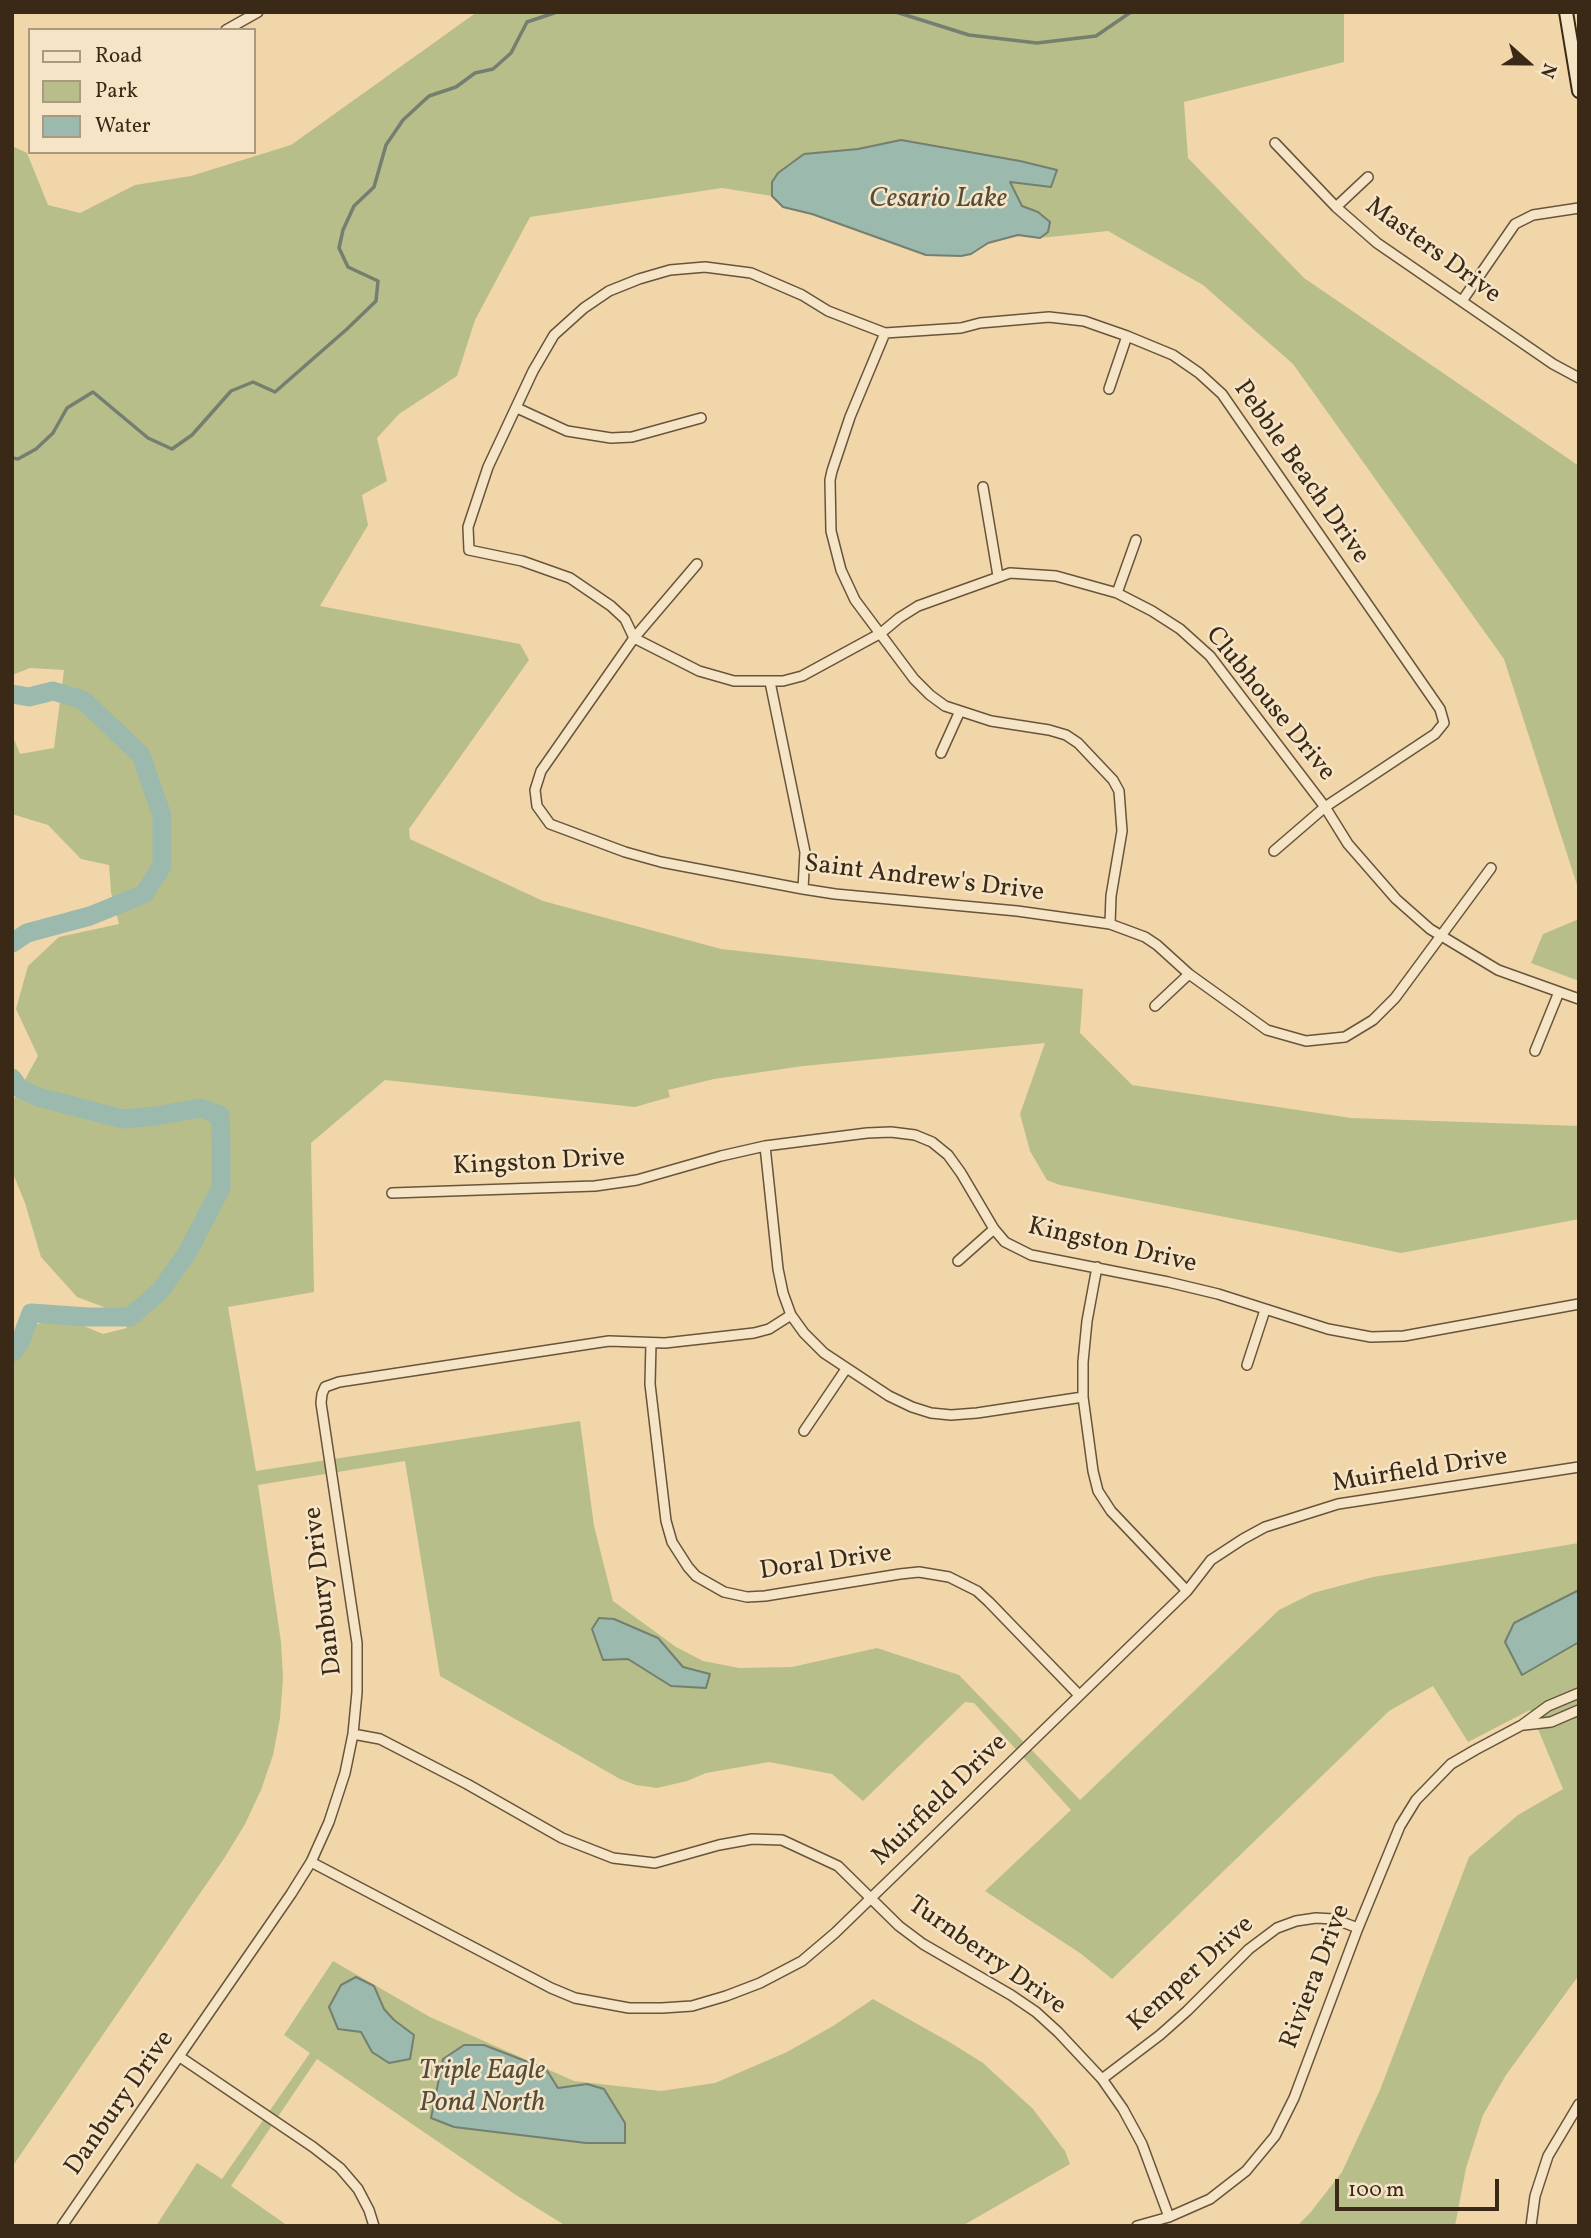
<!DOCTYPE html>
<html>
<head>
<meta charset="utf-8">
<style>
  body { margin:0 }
  #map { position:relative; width:1591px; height:2238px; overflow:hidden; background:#f1d6a9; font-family:Vollkorn,serif }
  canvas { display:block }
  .frame { position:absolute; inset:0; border:14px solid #392916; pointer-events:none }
  .legend { position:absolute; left:28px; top:28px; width:228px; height:126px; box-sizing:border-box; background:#f6e4c7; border:2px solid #aa9980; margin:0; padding:9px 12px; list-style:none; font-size:21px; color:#392916 }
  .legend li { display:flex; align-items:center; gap:14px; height:35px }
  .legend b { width:35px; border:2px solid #aa9980 }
  .north { position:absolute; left:1493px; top:28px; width:70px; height:70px; -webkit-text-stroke:5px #f6e4c7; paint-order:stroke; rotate:111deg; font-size:19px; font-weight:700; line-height:28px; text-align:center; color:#392916 }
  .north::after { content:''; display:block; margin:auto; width:24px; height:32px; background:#392916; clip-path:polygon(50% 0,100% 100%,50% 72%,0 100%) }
  .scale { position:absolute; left:1335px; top:2179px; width:164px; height:32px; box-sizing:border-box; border:4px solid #392916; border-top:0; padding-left:9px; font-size:21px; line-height:24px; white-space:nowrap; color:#392916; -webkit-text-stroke:5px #f6e4c7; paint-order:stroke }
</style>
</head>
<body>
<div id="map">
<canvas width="1591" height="2238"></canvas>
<div class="frame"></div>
<ul class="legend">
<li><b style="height:9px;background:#f6e4c7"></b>Road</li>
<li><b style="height:19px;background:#b7be8a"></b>Park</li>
<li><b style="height:19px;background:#9bb9ac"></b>Water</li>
</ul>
<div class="north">N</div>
<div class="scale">100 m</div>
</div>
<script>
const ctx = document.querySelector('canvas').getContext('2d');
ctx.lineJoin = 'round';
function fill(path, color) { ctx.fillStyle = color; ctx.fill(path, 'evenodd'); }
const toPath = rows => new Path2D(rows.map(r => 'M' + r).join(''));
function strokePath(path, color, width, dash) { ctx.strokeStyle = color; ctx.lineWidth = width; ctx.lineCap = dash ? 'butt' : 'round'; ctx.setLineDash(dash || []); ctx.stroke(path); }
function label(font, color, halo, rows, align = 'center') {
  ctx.font = font + ' Vollkorn,serif'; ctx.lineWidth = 5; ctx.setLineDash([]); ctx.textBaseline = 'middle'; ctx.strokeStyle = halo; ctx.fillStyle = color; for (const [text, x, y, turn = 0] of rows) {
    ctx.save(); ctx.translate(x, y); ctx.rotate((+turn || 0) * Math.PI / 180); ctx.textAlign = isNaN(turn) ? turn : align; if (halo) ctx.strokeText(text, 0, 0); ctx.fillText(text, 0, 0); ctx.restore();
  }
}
const green = toPath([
  [477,12,1344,12,1344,62,1184,102,1188,158,1304,278,1579,466,1579,891,1504,659,1293,364,1203,285,1108,231,1040,238,1018,235,988,243,971,254,961,256,926,255,812,214,783,207,772,196,722,188,530,217,475,320,457,376,399,414,377,438,387,481,362,495,368,525,320,606,520,644,529,660,409,829,410,839,543,901,721,949,1083,989,1080,1033,1132,1085,1351,1118,1579,1126,1579,1219,1401,1253,1292,1230,1060,1185,1047,1180,1030,1151,1020,1114,1045,1043,803,1066,714,1079,668,1090,670,1097,635,1107,385,1080,311,1143,314,1292,228,1307,256,1471,580,1421,594,1526,613,1601,676,1647,703,1661,739,1668,792,1667,877,1648,959,1675,1080,1800,1279,1610,1313,1593,1373,1577,1579,1543,1579,1975,1506,2075,1483,2115,1466,2168,1455,2226,1297,2226,1310,2213,1342,2172,1380,2090,1469,1857,1518,1815,1563,1789,1530,1710,1468,1742,1433,1686,1389,1711,1112,1979,1080,1953,985,1891,1071,1810,974,1703,965,1702,863,1801,832,1774,769,1762,706,1773,687,1781,657,1788,636,1785,620,1779,440,1676,405,1461,258,1485,281,1642,283,1678,280,1718,273,1755,261,1790,245,1824,225,1857,12,2167,12,1342,20,1348,35,1325,62,1317,103,1334,127,1328,117,1312,77,1297,41,1257,25,1203,12,1171,12,1103,38,1056,16,1009,28,966,59,937,119,924,111,892,109,865,81,859,48,825,12,814,12,734,20,754,54,748,64,670,30,668,12,675,12,146,27,153,48,205,80,213,135,185,191,176,291,145],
  [1579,919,1579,981,1531,963,1543,934],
  [333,1961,430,2017,574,2081,661,2091,715,2083,787,2052,833,2026,873,1999,951,2043,983,2063,1033,2109,1065,2151,1070,2164,962,2226,566,2226,516,2195,317,2059,231,2186,288,2226,156,2226,197,2163,222,2179,310,2053,284,2035]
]);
const water = toPath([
  [901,140,1020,161,1057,170,1051,187,1010,182,1022,206,1038,212,1050,222,1048,232,1040,238,1018,235,988,243,971,254,961,256,926,255,812,214,783,207,772,196,772,182,778,173,804,154,858,149,901,140],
  [1579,1590,1579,1642,1522,1675,1505,1642,1514,1623,1579,1590],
  [599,1618,614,1619,658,1638,683,1667,710,1674,706,1688,671,1686,628,1659,603,1660,592,1629,599,1618],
  [356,1977,374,1986,384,2009,394,2020,414,2035,410,2059,389,2063,372,2052,361,2032,338,2029,329,2007,341,1985,356,1977],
  [464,2045,484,2045,546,2069,558,2088,587,2084,604,2089,625,2123,625,2143,586,2143,454,2127,431,2118,443,2059,464,2045]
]);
const stream = toPath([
  [896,12,969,35,1037,43,1096,36,1131,12],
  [12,458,18,459,36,449,53,433,67,408,93,392,148,438,172,449,192,435,231,391,253,382,275,392,347,329,376,301,378,281,348,267,339,248,343,230,354,206,374,187,386,145,403,120,429,96,456,87,475,73,493,69,511,53,527,22,557,12]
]);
const river = toPath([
  [12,694,29,697,53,691,83,700,141,755,162,816,162,866,144,894,90,916,27,933,12,943],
  [12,1078,19,1088,38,1097,123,1119,156,1116,200,1108,220,1115,221,1141,221,1188,186,1255,160,1291,130,1317,88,1317,31,1313,20,1342,12,1353]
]);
const minor = toPath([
  [226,30,258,12],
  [1275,143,1336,207,1377,243,1553,364,1579,378],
  [1336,207,1368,177],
  [1462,301,1515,224,1533,215,1579,208],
  [885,333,850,417,832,471,830,480,831,531,841,570,855,600,914,679,930,695,945,706,991,721,1049,730,1066,735,1078,743,1113,780,1119,791,1122,831,1111,896,1110,924],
  [1109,389,1127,336],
  [517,408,567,431,611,438,632,437,701,418],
  [983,487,998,576],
  [697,564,634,638,541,771,535,790,537,806,550,824,625,852,661,862,803,889,835,894,1017,911,1110,924,1145,937,1157,945,1189,974,1267,1030,1306,1041,1345,1037,1373,1020,1395,998,1491,868],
  [1117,593,1136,540],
  [770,682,805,852,803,889],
  [941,753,960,711],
  [1274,851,1325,807,1435,734,1444,723,1440,709,1222,394,1199,373,1173,355,1127,336,1084,321,1049,317,980,323,961,328,885,333,828,311,802,295,751,273,705,267,670,270,639,279,609,291,584,308,554,335,533,371,488,467,468,527,469,550,522,561,570,578,611,606,625,619,634,638,699,671,734,681,783,681,802,676,881,633,899,618,918,606,1010,573,1056,576,1117,593,1152,611,1180,629,1210,656,1325,807,1348,844,1396,899,1430,929,1498,970,1579,999],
  [1155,1006,1189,974],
  [1535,1051,1559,992],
  [765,1146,778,1269,783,1293,791,1315,804,1333,824,1353,889,1396,912,1407,931,1413,951,1415,977,1413,1083,1397],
  [392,1193,595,1186,637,1180,721,1156,765,1146,867,1133,891,1132,915,1135,932,1142,948,1155,961,1173,994,1229,1005,1242,1031,1255,1168,1282,1218,1294,1328,1329,1371,1337,1404,1336,1579,1304],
  [958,1261,994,1229],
  [1097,1267,1087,1321,1083,1362,1083,1397,1093,1471,1098,1491,1111,1511,1187,1591],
  [651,1343,650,1384,666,1521,672,1542,688,1567,696,1576,724,1592,747,1597,765,1596,900,1574,919,1572,949,1577,977,1591,989,1602,1079,1695],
  [1247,1365,1265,1310],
  [804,1431,846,1369],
  [1524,1725,1551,1722,1579,1710],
  [353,1734,380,1739,467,1784,562,1838,613,1858,655,1863,719,1845,752,1839,782,1840,838,1866,899,1926,923,1944,1011,1995,1036,2012,1058,2032,1102,2079,1123,2109,1142,2144,1169,2217],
  [311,1862,551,1988,575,1998,629,2008,662,2008,692,2006,726,1996,760,1983,802,1961,835,1933,1187,1591,1211,1560,1243,1539,1265,1527,1338,1504,1579,1467],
  [180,2057,313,2147,340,2168,358,2189,369,2210,374,2226],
  [1102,2079,1160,2035,1187,2011,1249,1949,1277,1928,1296,1921,1316,1918,1334,1919,1358,1928],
  [62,2226,291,1894,311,1862,329,1822,345,1773,353,1734,357,1692,357,1643,321,1403,322,1394,325,1387,339,1382,609,1341,665,1343,754,1333,769,1329,791,1315],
  [1137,2226,1169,2217,1210,2199,1246,2171,1275,2136,1294,2098,1358,1928,1400,1826,1416,1800,1451,1764,1475,1750,1522,1725,1548,1706,1579,1693],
  [1531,2226,1535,2196,1548,2156,1579,2104]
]);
const secondary = toPath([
  [1566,12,1579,91]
]);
const streetNames = [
  ["Masters Drive",1432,252,36],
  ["Pebble Beach Drive",1300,473,55],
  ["Clubhouse Drive",1269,705,51],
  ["Saint Andrew's Drive",924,880,7],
  ["Kingston Drive",539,1164,-3],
  ["Kingston Drive",1112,1247,13],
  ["Muirfield Drive",1420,1472,-9],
  ["Doral Drive",826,1564,-8],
  ["Danbury Drive",325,1591,-97],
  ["Muirfield Drive",941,1801,-44],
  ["Turnberry Drive",986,1957,35],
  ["Kemper Drive",1192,1975,-42],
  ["Riviera Drive",1317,1977,-69],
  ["Danbury Drive",121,2104,-55]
];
const waterNames = [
  ["Cesario Lake",938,201],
  ["Triple Eagle",482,2073],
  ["Pond North",482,2105]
];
fill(green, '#b7be8a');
fill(water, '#9bb9ac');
strokePath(water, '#747f70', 2);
strokePath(stream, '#747f70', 3.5);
strokePath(river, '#9bb9ac', 19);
strokePath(minor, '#67543b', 12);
strokePath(secondary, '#392916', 16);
strokePath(minor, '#f6e4c7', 9);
strokePath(secondary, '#f6e4c7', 12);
label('26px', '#392916', '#f6e4c7', streetNames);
label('italic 28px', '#524d3c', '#f6e4c7', waterNames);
</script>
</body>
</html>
